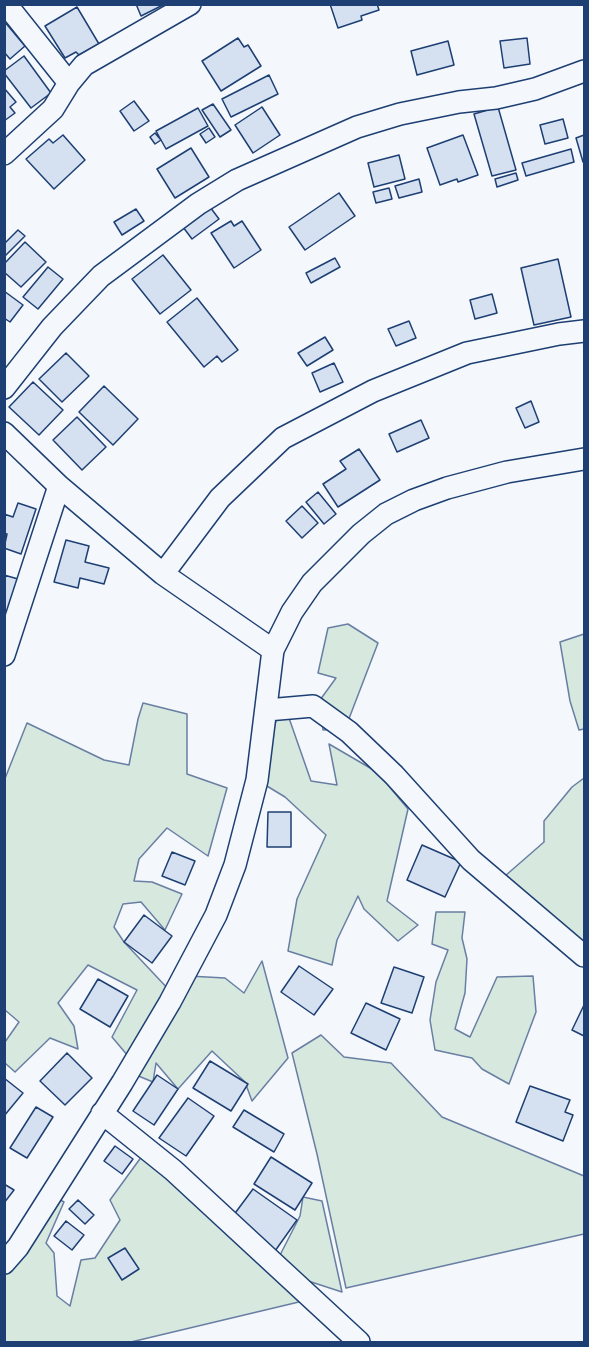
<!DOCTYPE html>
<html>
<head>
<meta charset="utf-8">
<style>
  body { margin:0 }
  #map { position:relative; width:589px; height:1347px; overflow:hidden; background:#f4f7fb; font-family:"Fira Sans",sans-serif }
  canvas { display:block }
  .frame { position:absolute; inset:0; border:6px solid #1d3f73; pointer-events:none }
</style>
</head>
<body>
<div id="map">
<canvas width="589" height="1347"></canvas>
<div class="frame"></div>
</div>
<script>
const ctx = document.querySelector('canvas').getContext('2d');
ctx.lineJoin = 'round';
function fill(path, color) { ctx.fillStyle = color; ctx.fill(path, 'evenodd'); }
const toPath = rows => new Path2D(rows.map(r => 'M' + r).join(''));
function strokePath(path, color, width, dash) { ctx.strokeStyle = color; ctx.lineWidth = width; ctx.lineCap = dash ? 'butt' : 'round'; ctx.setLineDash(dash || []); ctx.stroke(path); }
const green = toPath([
  [348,624,378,643,345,729,323,730,320,700,336,678,318,673,328,628,348,624],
  [584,634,584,729,579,730,570,701,560,642,584,634],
  [143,703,187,714,187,774,227,788,208,856,167,828,139,859,134,881,152,882,182,894,165,930,141,902,123,904,114,927,124,942,171,992,188,976,225,978,244,993,262,961,288,1058,252,1101,245,1082,212,1051,178,1089,156,1063,153,1082,136,1075,134,1063,112,1037,137,990,88,965,58,1003,74,1026,78,1049,50,1038,15,1072,5,1063,5,1042,19,1022,5,1010,4,781,27,723,104,760,129,765,138,719,143,703],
  [280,709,289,718,311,781,337,785,329,744,377,772,408,809,387,901,418,925,398,941,364,909,358,896,337,940,332,965,288,951,297,899,326,835,285,797,257,780,280,709],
  [584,778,584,944,497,883,544,842,544,821,572,787,584,778],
  [436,912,465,912,462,938,467,959,465,993,455,1029,470,1037,497,977,533,976,536,1012,509,1084,482,1069,472,1058,435,1050,430,1020,436,982,448,950,432,944,436,912],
  [321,1035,344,1057,391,1063,442,1117,584,1176,584,1234,346,1288,317,1154,292,1053,321,1035],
  [142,1156,303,1301,131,1342,5,1342,5,1263,46,1192,64,1202,46,1243,54,1253,57,1296,70,1306,81,1260,95,1258,120,1220,110,1200,142,1156],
  [303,1197,322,1201,342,1292,302,1279,278,1259,300,1216,303,1197]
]);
const building = toPath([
  [136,4,165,4,141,16,136,4],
  [330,4,377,4,379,10,361,16,362,20,338,28,330,4],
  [77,7,99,44,79,55,76,52,65,58,45,26,77,7],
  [4,21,25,46,10,59,4,52,4,21],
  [238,38,244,47,248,45,261,66,221,91,202,61,238,38],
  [527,38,530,64,504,68,500,41,527,38],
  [448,41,454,65,417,75,411,51,448,41],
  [24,56,51,93,31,108,4,73,4,71,24,56],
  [269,75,278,94,231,117,222,99,269,75],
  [4,88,16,102,10,107,15,113,4,121,4,88],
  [134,101,149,121,134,131,120,111,134,101],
  [213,104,231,130,220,137,202,110,213,104],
  [262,107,280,135,253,153,235,125,262,107],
  [498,107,516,170,492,176,474,114,498,107],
  [198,108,208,126,166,149,156,131,198,108],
  [563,119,568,138,545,144,540,125,563,119],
  [209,128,215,137,206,143,200,134,209,128],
  [155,133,161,140,155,144,150,137,155,133],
  [63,135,85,160,54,189,26,159,49,139,53,143,63,135],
  [463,135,478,175,458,182,457,179,440,185,427,148,463,135],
  [584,135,584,161,583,162,576,138,584,135],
  [191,148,209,177,175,198,157,169,191,148],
  [571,149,574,162,526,176,522,163,571,149],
  [399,155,405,179,374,187,368,163,399,155],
  [516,173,518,180,497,187,495,179,516,173],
  [419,179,422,192,399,198,395,186,419,179],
  [389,188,392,199,376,203,373,192,389,188],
  [339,193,355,216,305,250,289,227,339,193],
  [210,207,219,219,192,239,183,227,210,207],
  [136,209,144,221,122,235,114,222,136,209],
  [231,221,234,226,242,221,261,250,234,268,211,233,231,221],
  [18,230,25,236,4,257,4,244,18,230],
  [25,242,46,262,21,287,4,272,4,264,25,242],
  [163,255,191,290,160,314,132,279,163,255],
  [335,258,340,267,311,283,306,273,335,258],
  [558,259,571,317,534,325,521,268,558,259],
  [48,267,63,279,38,309,23,297,48,267],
  [4,291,23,305,10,322,4,318,4,291],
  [492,294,497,313,475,319,470,300,492,294],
  [197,298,238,350,222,362,217,356,204,367,167,322,197,298],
  [409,321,416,338,396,346,388,329,409,321],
  [325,337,333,350,307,366,298,353,325,337],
  [66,353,89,376,62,402,39,379,66,353],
  [334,363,343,382,320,392,312,373,334,363],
  [33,382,63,410,39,435,9,407,33,382],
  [104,386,138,419,113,445,79,412,104,386],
  [531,401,539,422,525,428,516,408,531,401],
  [77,417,106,447,82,470,53,440,77,417],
  [421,420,429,438,397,452,389,434,421,420],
  [359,449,380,480,338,507,323,484,346,469,340,461,359,449],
  [318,492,336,514,324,524,306,502,318,492],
  [18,503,36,509,21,554,4,548,7,534,4,533,4,514,13,517,18,503],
  [302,506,318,523,302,538,286,521,302,506],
  [66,540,89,546,85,562,109,568,104,584,80,578,78,588,54,582,66,540],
  [4,575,18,579,4,621,4,575],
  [268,812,291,812,291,847,267,847,268,812],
  [422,845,461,862,445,897,407,880,422,845],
  [172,852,195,861,185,885,162,876,172,852],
  [144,915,172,936,152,963,124,942,144,915],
  [299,966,333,989,314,1015,281,992,299,966],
  [394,967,424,977,412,1013,381,1003,394,967],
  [98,979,128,996,110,1027,80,1009,98,979],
  [366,1003,400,1019,386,1050,351,1033,366,1003],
  [584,1005,584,1036,572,1030,584,1005],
  [67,1053,92,1078,65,1105,40,1081,67,1053],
  [210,1061,248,1084,231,1111,193,1088,210,1061],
  [157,1075,178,1089,154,1125,133,1111,157,1075],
  [4,1078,23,1093,4,1116,4,1078],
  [530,1086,570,1100,565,1112,573,1115,563,1141,516,1122,530,1086],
  [188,1098,214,1116,186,1156,159,1138,188,1098],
  [36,1107,53,1117,27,1158,10,1148,36,1107],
  [244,1110,284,1134,274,1152,233,1127,244,1110],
  [115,1146,133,1159,122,1174,104,1161,115,1146],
  [271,1157,312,1183,295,1210,254,1184,271,1157],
  [4,1184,14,1190,4,1203,4,1184],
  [253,1189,297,1220,275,1251,230,1220,253,1189],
  [78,1200,94,1215,85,1224,69,1209,78,1200],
  [66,1221,84,1235,72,1250,54,1236,66,1221],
  [125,1248,139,1269,122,1280,108,1258,125,1248]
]);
const minor = toPath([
  [6,4,69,83],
  [4,154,53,109,69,83,84,65,190,4],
  [4,388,52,327,101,276,198,204,237,180,357,127,400,114,459,102,496,98,535,89,584,71],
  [4,433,59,486,163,574,273,650],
  [163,574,220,498,283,438,373,391,467,353,559,334,584,331],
  [4,655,59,486],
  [267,710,313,706,349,732,394,775,471,860,584,956],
  [102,1113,173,1170,359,1342],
  [4,1263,18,1247,122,1083,170,1002,216,915,235,865,257,780,273,650,292,612,312,583,361,534,386,514,414,500,447,488,507,472,584,459]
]);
fill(green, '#d7e8df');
strokePath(green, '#687fa3', 1.5);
fill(building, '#d5e0f0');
strokePath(building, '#1d3f73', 1.5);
strokePath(minor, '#1d3f73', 24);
strokePath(minor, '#f4f7fb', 21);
</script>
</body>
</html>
